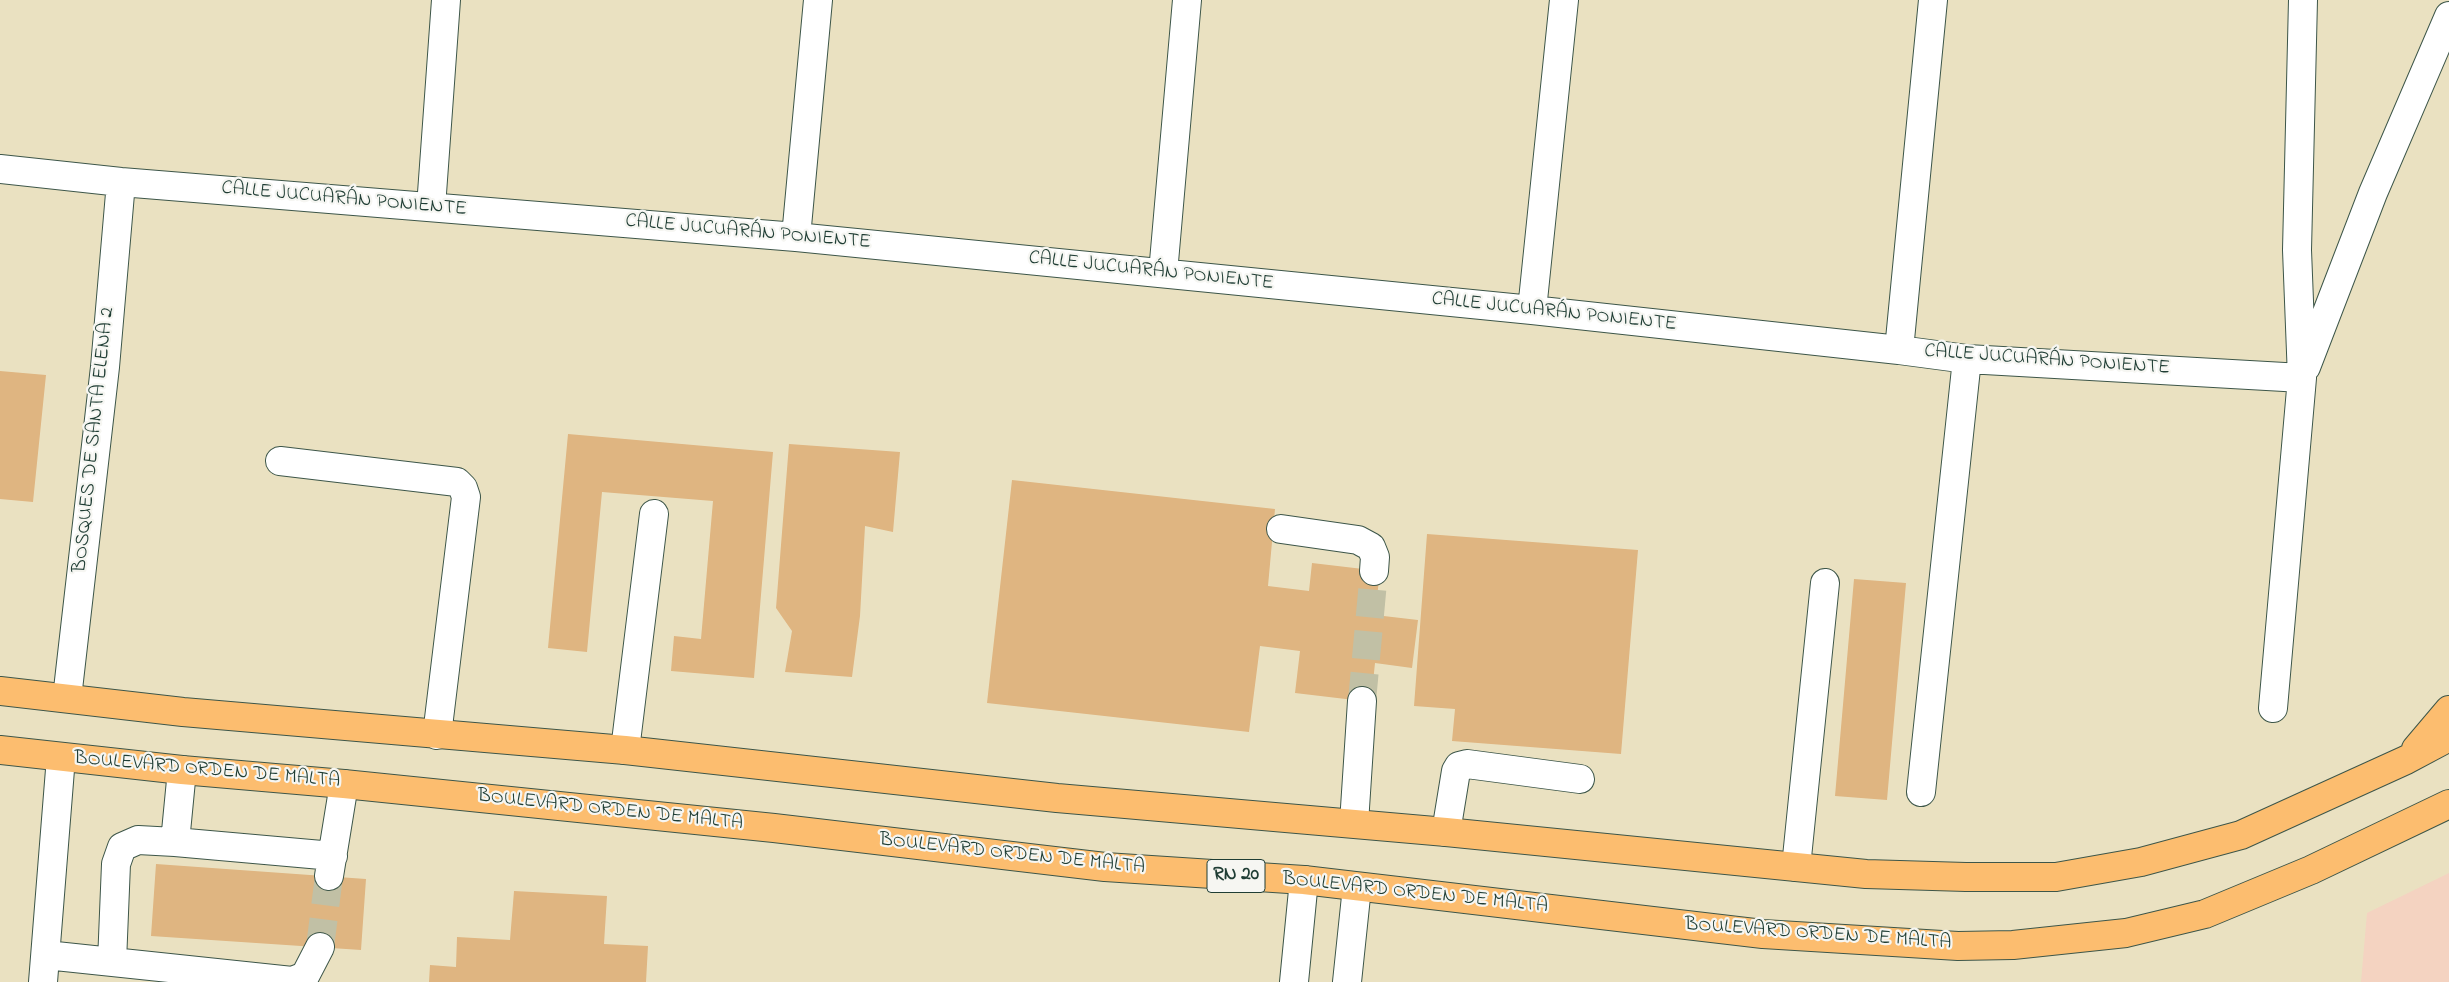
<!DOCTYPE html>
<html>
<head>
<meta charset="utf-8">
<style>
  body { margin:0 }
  canvas { display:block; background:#eae1c1 }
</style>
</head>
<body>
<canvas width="2449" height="982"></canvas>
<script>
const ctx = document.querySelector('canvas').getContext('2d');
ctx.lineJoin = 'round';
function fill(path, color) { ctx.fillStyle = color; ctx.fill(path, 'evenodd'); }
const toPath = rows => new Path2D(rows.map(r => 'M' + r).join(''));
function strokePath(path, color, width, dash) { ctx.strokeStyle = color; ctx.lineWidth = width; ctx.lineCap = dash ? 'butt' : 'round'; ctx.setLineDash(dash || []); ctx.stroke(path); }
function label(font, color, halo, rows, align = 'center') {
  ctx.font = font + ' "Indie Flower",sans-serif'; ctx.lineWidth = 4.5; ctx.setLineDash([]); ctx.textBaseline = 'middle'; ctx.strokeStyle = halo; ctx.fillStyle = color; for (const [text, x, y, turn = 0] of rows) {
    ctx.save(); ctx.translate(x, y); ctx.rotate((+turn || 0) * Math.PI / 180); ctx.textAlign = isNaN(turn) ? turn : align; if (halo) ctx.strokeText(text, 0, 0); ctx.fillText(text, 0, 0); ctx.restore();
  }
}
const built = toPath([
  [2449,873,2449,982,2361,982,2367,913]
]);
const building = toPath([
  [0,371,46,375,33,502,0,499],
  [568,434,773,452,754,678,671,671,674,636,701,639,713,501,602,492,587,652,548,648],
  [789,444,900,452,893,532,865,526,860,616,852,677,785,672,792,631,776,608],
  [1012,480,1275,509,1268,586,1309,591,1312,563,1380,571,1375,615,1418,620,1412,668,1375,663,1371,702,1295,693,1300,651,1260,646,1249,732,987,703],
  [1427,534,1638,550,1621,754,1452,741,1455,709,1414,706],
  [1854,579,1906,583,1887,800,1835,796],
  [156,864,366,879,361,950,151,936],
  [514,891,607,896,604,944,648,946,646,982,429,982,430,965,456,967,457,937,510,940]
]);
const minorTunnel = toPath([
  [1362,701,1374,571],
  [320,947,329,876]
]);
const minor = toPath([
  [0,169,121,182,796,237,1532,310,1899,350,1967,359,2302,378],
  [431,207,446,0],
  [796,237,818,0],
  [1163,273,1187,0],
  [1532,310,1564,0],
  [1899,350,1933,0],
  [2306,367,2373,193,2449,16],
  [280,461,457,482,463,488,466,497,437,735],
  [1281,529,1358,540,1371,547,1375,557,1374,571],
  [67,698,105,367,121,182],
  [2273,708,2302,378,2297,250,2303,0],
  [625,750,654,514],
  [1921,792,1967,359],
  [1354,823,1362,701],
  [1446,832,1456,771,1459,766,1467,764,1580,779],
  [175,842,182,770],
  [1796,867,1825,583],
  [329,876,344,784],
  [46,955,292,981,305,976,320,947],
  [112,962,116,864,122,847,138,840,175,842,333,856],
  [43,982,61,757],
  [1294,982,1304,880],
  [1347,982,1357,887]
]);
const highway = toPath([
  [0,691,183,712,625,750,1057,798,1446,832,1866,874,1966,877,2056,877,2141,862,2241,835,2406,760,2449,737],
  [2416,749,2449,710],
  [0,750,182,770,344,784,774,828,1105,867,1304,880,1763,934,1958,946,2013,945,2126,933,2205,914,2311,870,2449,804]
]);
const shields = [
  [1236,876,58]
];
const shieldNames = [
  ["RN 20",1236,876]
];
const streetNames = [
  ["CALLE JUCUARÁN PONIENTE",344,200,5],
  ["CALLE JUCUARÁN PONIENTE",748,233,5],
  ["CALLE JUCUARÁN PONIENTE",1151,272,6],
  ["CALLE JUCUARÁN PONIENTE",1554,313,6],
  ["CALLE JUCUARÁN PONIENTE",2047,361,4],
  ["BOSQUES DE SANTA ELENA 2",95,440,-84],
  ["BOULEVARD ORDEN DE MALTA",207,771,5],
  ["BOULEVARD ORDEN DE MALTA",610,811,6],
  ["BOULEVARD ORDEN DE MALTA",1012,855,6],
  ["BOULEVARD ORDEN DE MALTA",1415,894,6],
  ["BOULEVARD ORDEN DE MALTA",1818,935,4]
];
fill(built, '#f4d3c1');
fill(building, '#dfb581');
strokePath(minorTunnel, '#c1c0a5', 28, [28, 14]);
strokePath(minor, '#3d5649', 30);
strokePath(highway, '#3d5649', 30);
strokePath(minor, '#fff', 28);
strokePath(highway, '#fcbd6f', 28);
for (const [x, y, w] of shields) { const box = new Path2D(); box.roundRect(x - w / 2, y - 16.5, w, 33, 4); ctx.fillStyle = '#f6f6f2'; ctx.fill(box); strokePath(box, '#1f3d34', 1); }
label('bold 19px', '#1f3d34', null, shieldNames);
label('20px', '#1f3d34', '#f6f6f2', streetNames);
</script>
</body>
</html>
